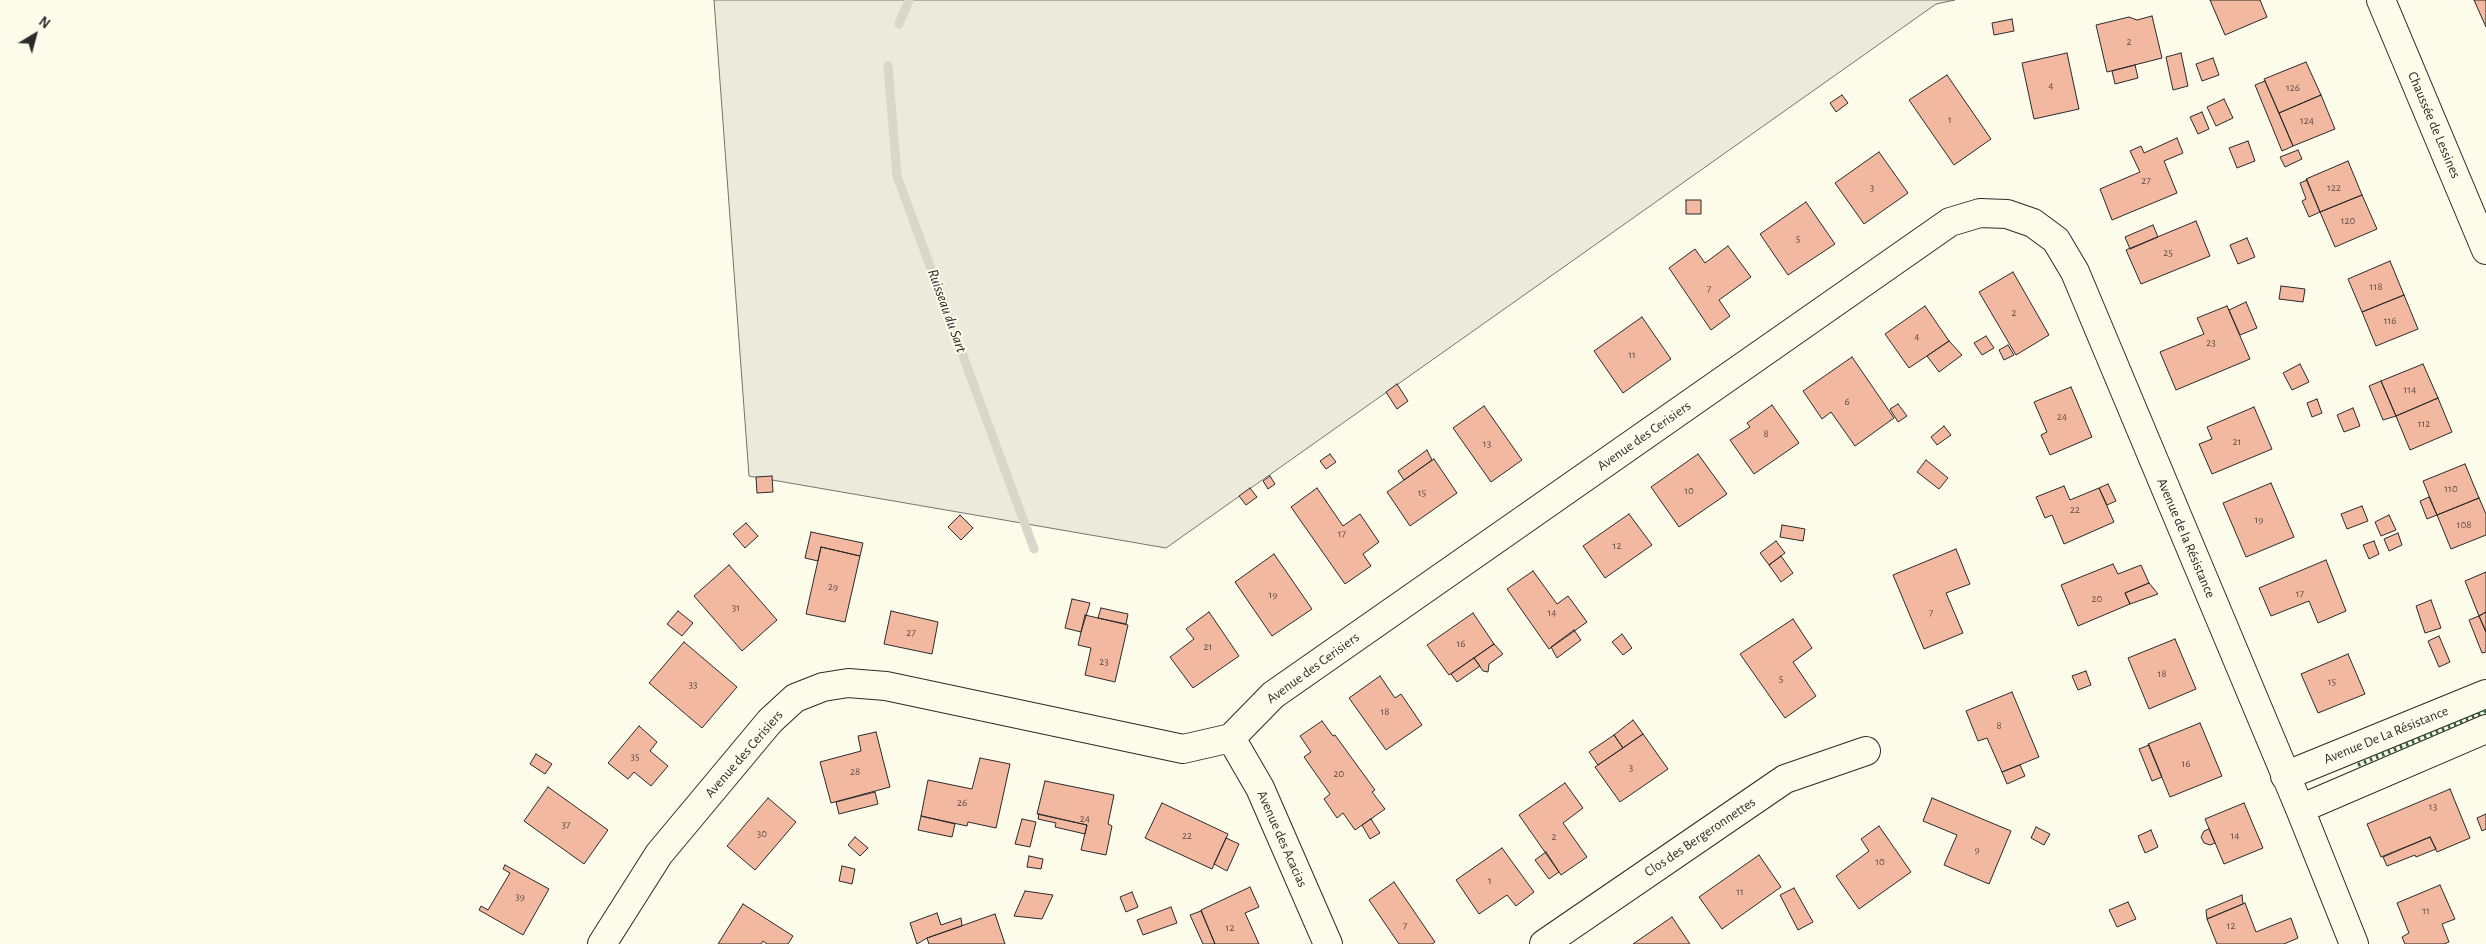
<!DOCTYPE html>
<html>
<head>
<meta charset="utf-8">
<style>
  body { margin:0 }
  #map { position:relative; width:2486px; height:944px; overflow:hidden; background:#fdfbea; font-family:"Alegreya Sans",sans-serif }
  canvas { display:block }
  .north { position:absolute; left:10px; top:10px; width:50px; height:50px; -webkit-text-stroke:4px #fdfbea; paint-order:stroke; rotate:37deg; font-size:14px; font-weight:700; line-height:20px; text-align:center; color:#2b2b2b }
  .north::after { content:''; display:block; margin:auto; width:18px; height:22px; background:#2b2b2b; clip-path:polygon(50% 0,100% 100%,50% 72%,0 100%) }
</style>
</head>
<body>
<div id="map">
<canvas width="2486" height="944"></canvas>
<div class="north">N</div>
</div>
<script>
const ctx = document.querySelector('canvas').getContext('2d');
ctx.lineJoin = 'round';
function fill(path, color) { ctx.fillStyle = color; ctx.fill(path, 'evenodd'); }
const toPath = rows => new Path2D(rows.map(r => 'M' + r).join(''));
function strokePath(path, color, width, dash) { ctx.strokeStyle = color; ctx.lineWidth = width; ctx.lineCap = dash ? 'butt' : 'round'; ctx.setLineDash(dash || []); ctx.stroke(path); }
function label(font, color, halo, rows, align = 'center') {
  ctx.font = font + ' "Alegreya Sans",sans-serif'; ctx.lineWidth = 4; ctx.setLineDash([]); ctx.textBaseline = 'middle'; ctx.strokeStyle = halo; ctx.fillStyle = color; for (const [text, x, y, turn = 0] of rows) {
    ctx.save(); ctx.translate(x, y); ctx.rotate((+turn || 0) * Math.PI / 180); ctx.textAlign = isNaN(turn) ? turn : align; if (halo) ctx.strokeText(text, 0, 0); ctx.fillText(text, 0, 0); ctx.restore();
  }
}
const green = toPath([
  [714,0,1955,0,1936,4,1166,548,749,476,714,0]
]);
const stream = toPath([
  [899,24,909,0],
  [888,66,897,176,1034,549]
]);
const building = toPath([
  [2210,0,2260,0,2267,17,2225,35,2210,0],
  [2474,0,2486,0,2486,27,2474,0],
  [2152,16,2162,58,2107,72,2096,25,2129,17,2137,20,2152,16],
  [2012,19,2014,31,1994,35,1992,23,2012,19],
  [2067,53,2079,109,2034,119,2022,63,2067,53],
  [2181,53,2188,86,2173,90,2166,57,2181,53],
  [2213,58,2219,75,2202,81,2196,64,2213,58],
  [2306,62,2321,95,2279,113,2264,79,2306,62],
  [2135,65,2138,78,2115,84,2112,71,2135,65],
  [1947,75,1991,139,1954,165,1909,100,1947,75],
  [2265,81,2293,146,2282,151,2255,85,2265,81],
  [1842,95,1848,103,1836,112,1830,103,1842,95],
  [2321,95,2335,129,2293,146,2279,113,2321,95],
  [2224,99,2233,118,2216,126,2207,107,2224,99],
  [2202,112,2209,129,2198,134,2190,117,2202,112],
  [2177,138,2183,153,2164,161,2177,193,2112,220,2100,189,2140,172,2130,151,2141,146,2144,153,2177,138],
  [2248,141,2255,161,2237,168,2229,148,2248,141],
  [2298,150,2302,159,2285,167,2280,157,2298,150],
  [1879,152,1908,193,1864,224,1835,183,1879,152],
  [2348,161,2362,195,2320,212,2306,179,2348,161],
  [2307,180,2320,212,2309,217,2302,201,2306,199,2300,183,2307,180],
  [2362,195,2377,229,2335,247,2320,212,2362,195],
  [1686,200,1701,200,1701,214,1686,214,1686,200],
  [1806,202,1835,244,1788,275,1760,234,1806,202],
  [2196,221,2210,256,2141,284,2126,250,2196,221],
  [2153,225,2158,237,2130,249,2125,237,2153,225],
  [2247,238,2255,257,2238,264,2230,245,2247,238],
  [1728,246,1751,277,1719,300,1730,316,1711,330,1669,268,1695,249,1705,263,1728,246],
  [2390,261,2404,295,2362,312,2348,279,2390,261],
  [2013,272,2049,335,2016,355,1979,292,2013,272],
  [2281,286,2305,289,2303,302,2279,299,2281,286],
  [2404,295,2418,329,2376,346,2362,312,2404,295],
  [2246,302,2257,328,2240,335,2229,310,2246,302],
  [1925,306,1949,341,1909,368,1885,334,1925,306],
  [2227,306,2250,359,2176,390,2160,352,2204,334,2197,318,2227,306],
  [1642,317,1671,359,1623,393,1594,351,1642,317],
  [1986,336,1994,348,1982,355,1974,343,1986,336],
  [1949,341,1962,355,1939,372,1927,356,1949,341],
  [2008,345,2014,355,2004,360,1999,350,2008,345],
  [1852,357,1894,418,1855,446,1831,412,1822,419,1803,391,1852,357],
  [2300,364,2309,382,2292,390,2283,373,2300,364],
  [2423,364,2438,398,2396,416,2381,381,2423,364],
  [2381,381,2396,416,2383,420,2369,386,2381,381],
  [1397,384,1408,401,1397,409,1386,392,1397,384],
  [2071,387,2092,437,2050,455,2041,435,2047,432,2034,402,2071,387],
  [2438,398,2452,432,2410,450,2396,416,2438,398],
  [2317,399,2322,413,2312,417,2307,403,2317,399],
  [1898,404,1907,416,1898,422,1890,409,1898,404],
  [1772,405,1799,443,1754,474,1730,440,1750,427,1747,423,1772,405],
  [1484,406,1522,460,1491,482,1453,428,1484,406],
  [2254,407,2272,449,2212,474,2199,444,2212,439,2207,427,2254,407],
  [2353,408,2360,426,2344,432,2337,415,2353,408],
  [1944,426,1951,435,1937,445,1931,437,1944,426],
  [1427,450,1432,460,1404,480,1398,471,1427,450],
  [1330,454,1336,462,1326,469,1320,461,1330,454],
  [1698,454,1727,494,1679,527,1651,487,1698,454],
  [1434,459,1457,493,1410,526,1387,492,1434,459],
  [1926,460,1948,478,1939,489,1917,472,1926,460],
  [2465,464,2479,498,2437,515,2423,481,2465,464],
  [772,476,773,492,757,493,756,477,772,476],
  [1270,476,1275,484,1268,489,1263,481,1270,476],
  [2271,483,2294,537,2246,557,2223,503,2271,483],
  [2108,484,2116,501,2107,505,2099,488,2108,484],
  [2064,486,2070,500,2099,488,2114,522,2064,544,2052,515,2045,518,2036,497,2064,486],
  [1250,488,1257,497,1246,505,1239,496,1250,488],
  [1317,488,1343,526,1360,514,1379,542,1363,554,1371,566,1345,584,1291,507,1317,488],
  [2429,497,2437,515,2427,519,2420,501,2429,497],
  [2479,498,2486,514,2486,535,2451,549,2437,515,2479,498],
  [2362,506,2368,521,2347,529,2341,514,2362,506],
  [1629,514,1652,545,1605,578,1583,546,1629,514],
  [960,515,973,528,961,540,948,527,960,515],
  [2389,515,2396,530,2381,536,2375,522,2389,515],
  [746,523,758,536,745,548,733,534,746,523],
  [1782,525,1805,529,1803,541,1780,537,1782,525],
  [811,532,863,543,860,556,821,547,818,561,805,558,811,532],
  [2398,533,2402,545,2389,551,2384,539,2398,533],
  [1776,541,1785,553,1769,565,1760,553,1776,541],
  [2374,541,2379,554,2369,559,2363,545,2374,541],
  [821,547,860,556,845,622,806,614,821,547],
  [1956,549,1970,584,1946,593,1963,633,1924,649,1893,575,1956,549],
  [1274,554,1312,609,1272,636,1235,582,1274,554],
  [1781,556,1793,573,1781,582,1769,565,1781,556],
  [2326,560,2346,611,2318,623,2309,601,2271,616,2259,588,2326,560],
  [2113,564,2118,574,2141,565,2149,583,2125,593,2130,604,2078,626,2061,585,2113,564],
  [729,565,777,620,742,651,694,596,729,565],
  [1533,571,1557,604,1568,596,1587,622,1549,649,1507,589,1533,571],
  [2486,572,2486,612,2479,616,2465,581,2486,572],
  [2149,583,2158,594,2130,604,2125,593,2149,583],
  [1072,599,1090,603,1081,632,1065,628,1072,599],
  [2431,600,2441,628,2425,633,2416,606,2431,600],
  [1101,608,1128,614,1126,624,1098,618,1101,608],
  [678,611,693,623,682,636,667,624,678,611],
  [891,611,938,622,932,654,884,644,891,611],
  [1209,612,1239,656,1193,688,1170,657,1194,639,1186,629,1209,612],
  [2486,612,2486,632,2479,616,2486,612],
  [1473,613,1494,644,1449,675,1427,645,1473,613],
  [1085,615,1128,625,1115,682,1085,675,1091,648,1078,645,1085,615],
  [2479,616,2486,632,2486,652,2482,653,2469,620,2479,616],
  [1793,619,1812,648,1793,662,1816,696,1785,718,1740,654,1793,619],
  [1574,630,1581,640,1557,658,1551,647,1574,630],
  [1622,634,1632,648,1623,655,1612,642,1622,634],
  [2439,636,2450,662,2439,667,2428,641,2439,636],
  [2175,639,2196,689,2149,709,2128,658,2175,639],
  [684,642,737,687,702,728,649,683,684,642],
  [1494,644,1503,654,1489,664,1488,672,1483,671,1474,658,1494,644],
  [2348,654,2365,694,2318,713,2301,674,2348,654],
  [1474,658,1480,666,1457,682,1451,674,1474,658],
  [2086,671,2091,685,2078,690,2072,676,2086,671],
  [1380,676,1395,698,1401,694,1422,725,1386,750,1349,698,1380,676],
  [2012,692,2039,757,2002,772,1987,738,1978,741,1966,711,2012,692],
  [1633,720,1643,734,1623,748,1614,735,1633,720],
  [1322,721,1333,736,1335,735,1375,790,1372,792,1385,809,1355,830,1343,813,1337,818,1324,799,1330,794,1304,757,1311,752,1300,736,1322,721],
  [2200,723,2222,776,2170,797,2148,744,2200,723],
  [639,726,657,742,650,751,668,766,651,786,634,772,628,779,608,763,639,726],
  [876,732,890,787,831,803,820,762,861,751,858,736,876,732],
  [1643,734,1668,769,1620,802,1595,767,1643,734],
  [1614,735,1623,748,1598,765,1589,752,1614,735],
  [2149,745,2162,777,2152,781,2139,749,2149,745],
  [536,754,552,764,545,774,530,764,536,754],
  [980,758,1010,764,996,828,968,822,967,826,921,816,928,780,972,789,980,758],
  [2020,765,2025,776,2007,784,2002,772,2020,765],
  [1045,781,1114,795,1108,824,1112,826,1106,855,1081,850,1087,825,1037,814,1045,781],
  [1565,783,1583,808,1563,823,1587,857,1561,875,1519,815,1565,783],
  [548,787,608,830,584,864,524,821,548,787],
  [2450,789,2470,838,2437,852,2430,837,2381,857,2367,824,2450,789],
  [875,792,878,804,839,814,836,802,875,792],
  [768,798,796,822,755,870,727,846,768,798],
  [1932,798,2011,831,1989,884,1944,865,1957,835,1923,821,1932,798],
  [1162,803,1228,834,1212,869,1145,838,1162,803],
  [2244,803,2263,848,2224,864,2205,819,2244,803],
  [1039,814,1087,825,1085,834,1055,827,1056,823,1038,819,1039,814],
  [2486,814,2486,829,2482,831,2477,818,2486,814],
  [921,816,955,824,952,837,918,830,921,816],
  [1022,819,1036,822,1030,847,1015,844,1022,819],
  [1371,819,1380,833,1370,839,1362,825,1371,819],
  [1879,826,1911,872,1859,909,1836,876,1869,851,1861,839,1879,826],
  [2036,827,2050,834,2044,845,2031,838,2036,827],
  [2209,829,2215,843,2210,845,2204,843,2201,837,2204,831,2209,829],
  [2151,830,2158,847,2145,853,2138,836,2151,830],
  [855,837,868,848,860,856,848,845,855,837],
  [2430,837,2436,849,2416,857,2415,855,2387,866,2383,857,2430,837],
  [1226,838,1239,844,1227,871,1214,864,1226,838],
  [1502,848,1534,892,1516,906,1507,895,1479,914,1456,880,1502,848],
  [1546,852,1559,872,1549,879,1535,860,1546,852],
  [1759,855,1781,887,1722,929,1699,897,1759,855],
  [1029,856,1043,859,1041,869,1027,867,1029,856],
  [505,865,549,889,523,935,479,910,481,906,488,910,510,873,503,869,505,865],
  [842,866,855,869,852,884,839,881,842,866],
  [1394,882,1435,942,1432,944,1399,944,1369,900,1394,882],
  [2440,885,2455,919,2442,924,2449,942,2444,944,2405,944,2402,937,2409,933,2397,903,2440,885],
  [1250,887,1259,907,1245,913,1259,944,1215,944,1201,910,1250,887],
  [1794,888,1813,922,1798,930,1780,895,1794,888],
  [1025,891,1053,895,1042,919,1014,916,1025,891],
  [1132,892,1138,907,1126,912,1120,897,1132,892],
  [2242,895,2243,904,2207,919,2206,910,2242,895],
  [2128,902,2136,919,2117,927,2109,910,2128,902],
  [2245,903,2256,932,2291,918,2298,938,2284,944,2217,944,2207,919,2245,903],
  [743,904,793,936,788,944,767,944,763,941,761,944,718,944,743,904],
  [1171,907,1177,923,1143,935,1137,920,1171,907],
  [1201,911,1215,944,1203,944,1190,915,1201,911],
  [937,913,941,925,961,918,962,926,927,938,917,944,910,923,937,913],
  [995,914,1005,944,929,944,927,938,995,914],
  [1672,917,1690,944,1633,944,1672,917]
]);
const minor = toPath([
  [1231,738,1260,788,1328,944],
  [2285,776,2486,694],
  [2300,809,2486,729],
  [602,944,659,854,770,721,795,698,823,687,848,683,886,686,1183,749,1231,738,1273,695,1950,222,1980,213,2007,214,2033,223,2056,240,2075,272,2300,809,2354,944],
  [1544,944,1785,779,1866,751]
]);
const major = toPath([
  [2381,0,2486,250]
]);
const hedge = toPath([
  [2358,765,2486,711]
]);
const numberNames = [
  ["2",2129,42],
  ["4",2051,86],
  ["126",2293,88],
  ["1",1950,120],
  ["124",2307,121],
  ["27",2146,181],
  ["3",1872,188],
  ["122",2334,188],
  ["120",2348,221],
  ["5",1798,239],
  ["25",2168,253],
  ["118",2376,287],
  ["7",1709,289],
  ["2",2014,313],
  ["116",2390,321],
  ["4",1917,337],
  ["23",2211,343],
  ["11",1632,355],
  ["114",2410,390],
  ["6",1847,402],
  ["24",2062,417],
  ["112",2424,424],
  ["8",1766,434],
  ["21",2237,442],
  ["13",1487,444],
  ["110",2451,489],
  ["10",1689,491],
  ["15",1422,493],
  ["22",2075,510],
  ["19",2259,520],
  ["108",2464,525],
  ["17",1342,534],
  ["12",1617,546],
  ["29",833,587],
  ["17",2300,594],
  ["19",1273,595],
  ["20",2097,599],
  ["31",736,608],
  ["14",1552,613],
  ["7",1931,613],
  ["27",911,633],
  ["16",1461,644],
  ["21",1208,647],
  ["23",1104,662],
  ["18",2162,674],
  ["5",1781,679],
  ["15",2332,682],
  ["33",693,685],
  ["18",1385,712],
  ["8",1999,726],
  ["35",635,757],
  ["16",2186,764],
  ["3",1631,768],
  ["28",855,772],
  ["20",1339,774],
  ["26",962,803],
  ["13",2433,807],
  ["24",1085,819],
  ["37",566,825],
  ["30",762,834],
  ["22",1187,836],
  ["14",2235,836],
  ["2",1554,837],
  ["9",1977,850],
  ["10",1880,862],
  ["1",1490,881],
  ["11",1740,892],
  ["39",520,897],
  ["11",2426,911],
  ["7",1405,926],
  ["12",2231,926],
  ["12",1230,928]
];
const streetNames = [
  ["Chaussée de Lessines",2434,125,67],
  ["Avenue des Cerisiers",1644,436,-35],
  ["Avenue de la Résistance",2186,538,67],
  ["Avenue des Cerisiers",1313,668,-36],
  ["Avenue De La Résistance",2386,735,-22],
  ["Avenue des Cerisiers",744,754,-49],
  ["Clos des Bergeronnettes",1700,837,-34],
  ["Avenue des Acacias",1282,839,66]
];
const waterNames = [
  ["Ruisseau du Sart",947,311,70]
];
fill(green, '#ecebdb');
strokePath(green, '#74746e', 1);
strokePath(stream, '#d8d7c9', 9);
fill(building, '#f2b8a0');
strokePath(building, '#2b2b2b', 1);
strokePath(minor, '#2b2b2b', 30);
strokePath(major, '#2b2b2b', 30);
strokePath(minor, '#fdfbea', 28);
strokePath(major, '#fdfbea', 28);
strokePath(hedge, '#34623c', 4, [2.5, 4]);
label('11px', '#5d4e48', null, numberNames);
label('14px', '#2b2b2b', '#fdfbea', streetNames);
label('italic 15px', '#2b2b2b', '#fdfbea', waterNames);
</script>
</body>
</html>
